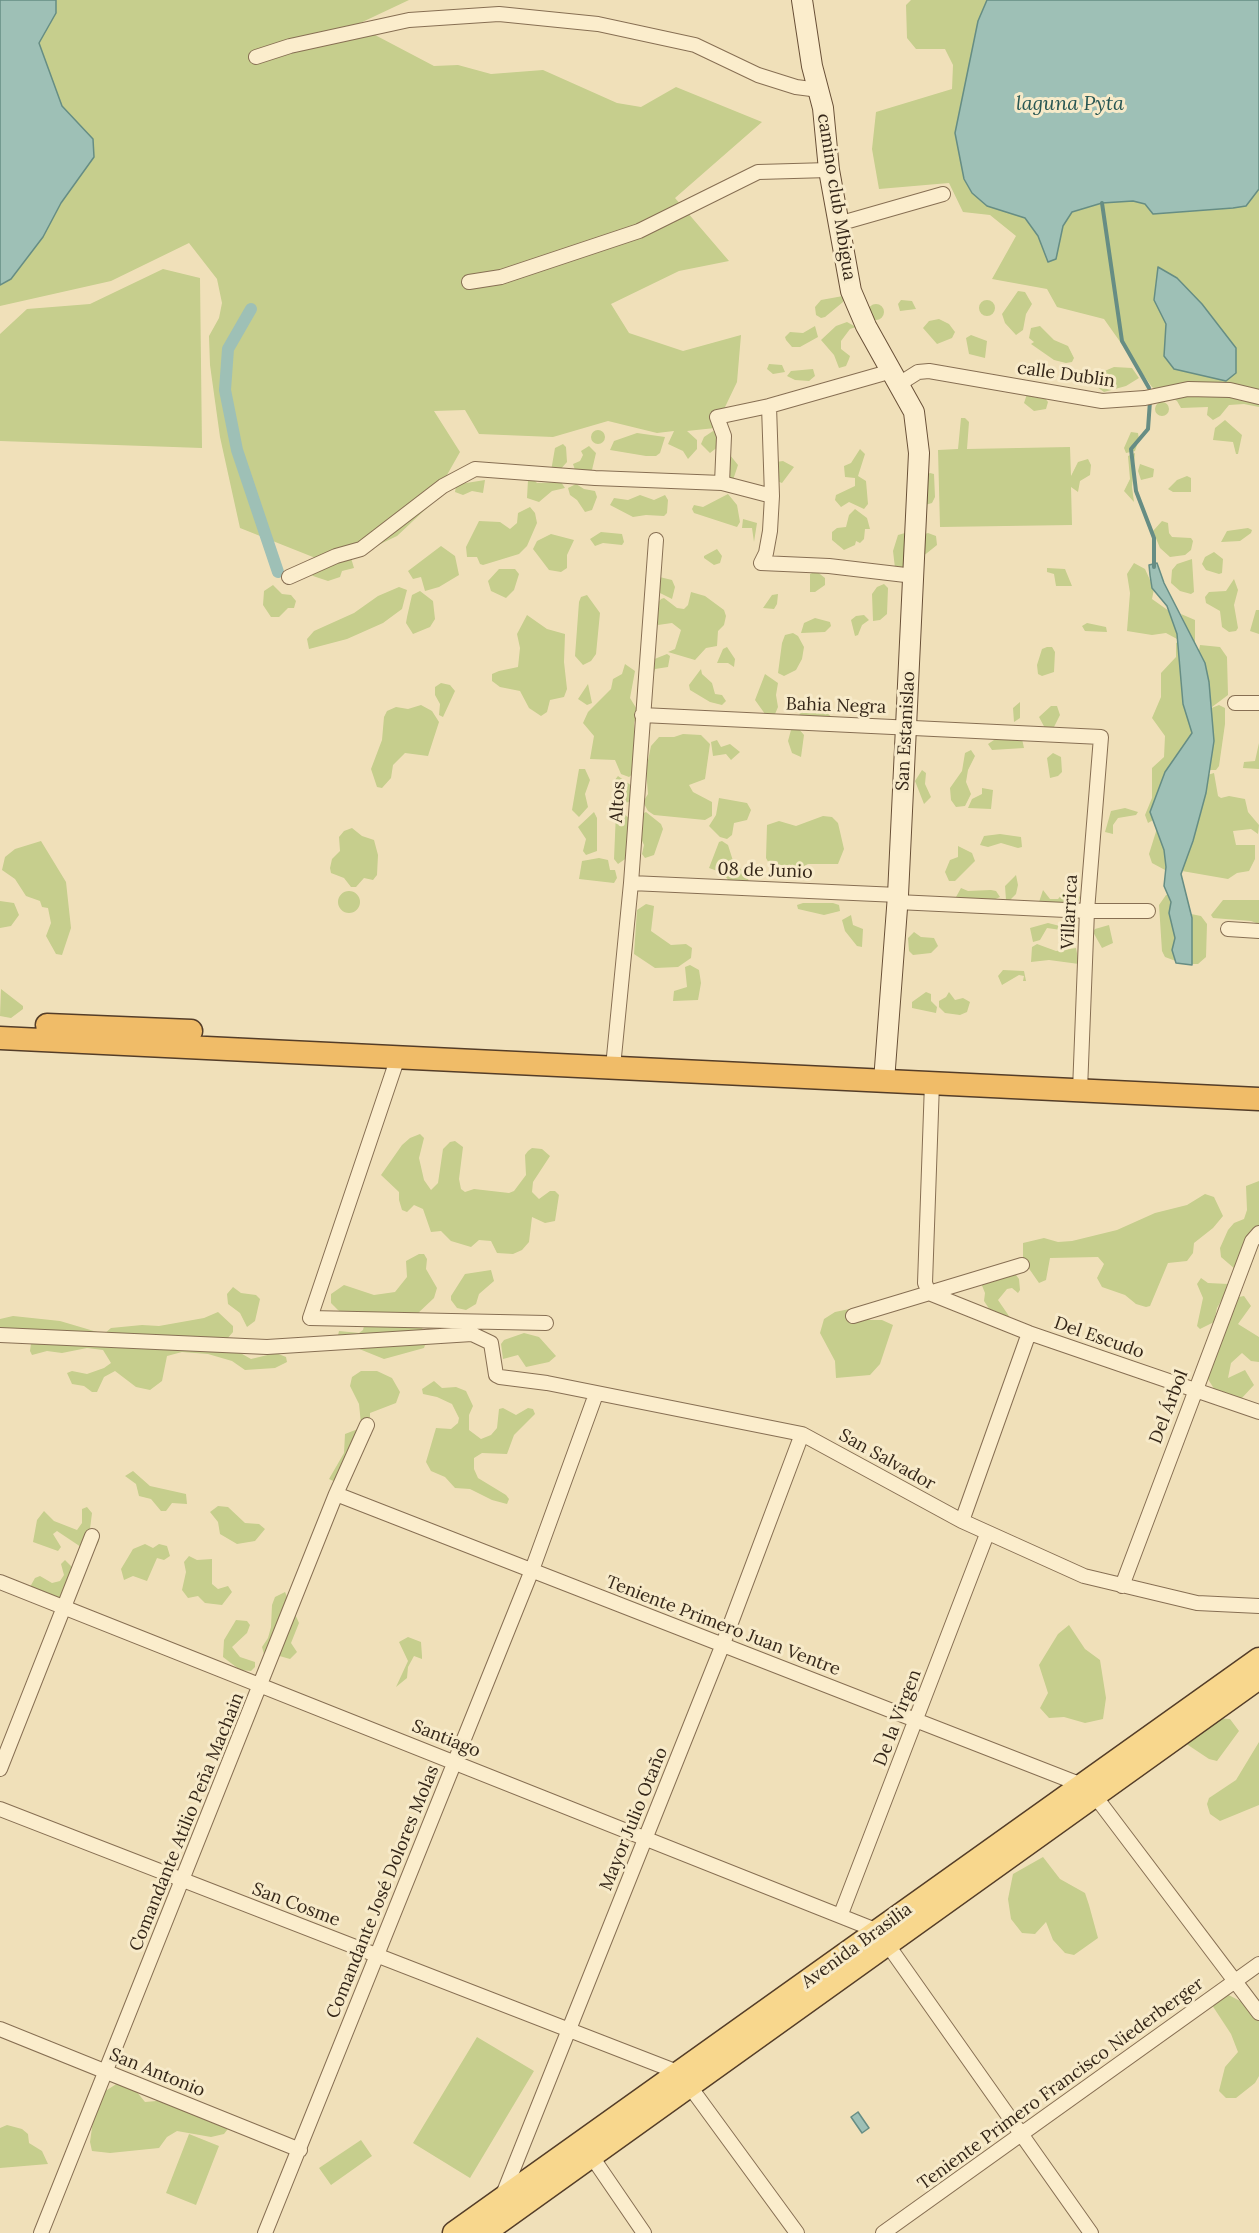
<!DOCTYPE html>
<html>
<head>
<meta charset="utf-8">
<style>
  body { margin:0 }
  canvas { display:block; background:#f0e0b9 }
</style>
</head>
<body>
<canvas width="1259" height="2233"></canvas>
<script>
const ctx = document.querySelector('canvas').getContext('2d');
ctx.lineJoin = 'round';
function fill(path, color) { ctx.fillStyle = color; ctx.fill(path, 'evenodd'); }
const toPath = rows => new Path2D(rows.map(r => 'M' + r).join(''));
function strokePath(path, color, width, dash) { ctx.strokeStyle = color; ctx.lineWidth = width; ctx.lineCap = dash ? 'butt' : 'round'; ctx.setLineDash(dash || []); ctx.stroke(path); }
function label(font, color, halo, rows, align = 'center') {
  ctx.font = font + ' Lora,serif'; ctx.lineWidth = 6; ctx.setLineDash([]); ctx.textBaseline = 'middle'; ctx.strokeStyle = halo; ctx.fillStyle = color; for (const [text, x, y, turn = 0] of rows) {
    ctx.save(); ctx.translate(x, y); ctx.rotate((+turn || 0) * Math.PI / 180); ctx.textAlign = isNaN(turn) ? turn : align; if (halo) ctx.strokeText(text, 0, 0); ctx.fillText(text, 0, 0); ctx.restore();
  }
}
const green = toPath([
  [0,0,409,0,356,25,434,66,458,65,491,74,543,70,617,103,641,107,676,87,762,122,675,198,729,261,679,271,611,304,629,333,683,351,741,335,737,382,715,428,687,431,697,440,697,449,688,459,683,451,668,444,674,431,657,433,608,421,553,437,479,434,465,410,434,411,460,452,430,505,397,536,351,558,354,568,342,571,340,577,328,581,313,576,309,573,318,559,240,528,220,437,210,365,209,336,219,318,222,303,217,279,189,243,111,281,0,306],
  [911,0,1259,0,1259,407,1244,404,1229,405,1220,416,1213,420,1207,415,1208,407,1181,408,1177,401,1152,387,1104,319,1057,307,1047,289,992,279,1016,236,990,215,963,212,949,183,879,189,872,149,876,112,952,89,953,65,945,49,916,49,907,38,906,5],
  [163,269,200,278,202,448,0,441,0,334,27,309,90,304],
  [1018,291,1025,292,1032,304,1026,314,1023,330,1016,335,1005,323,1002,314],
  [843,296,843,302,825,317,821,318,816,315,815,307,821,300],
  [901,300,912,301,916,309,900,311,898,304],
  '979 308a8 8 0 1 1 16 0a8 8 0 1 1-16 0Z',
  '868 312a8 8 0 1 1 16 0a8 8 0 1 1-16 0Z',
  [939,319,949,324,955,332,952,338,937,344,923,328,929,321],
  [847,322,856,327,850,329,841,341,841,349,850,356,849,359,846,366,839,368,834,355,821,340,836,326],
  [815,326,818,337,800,347,792,347,786,340,785,337,790,332,803,333],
  [1040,326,1054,340,1068,346,1074,358,1072,362,1066,363,1054,360,1031,344,1034,342,1029,338,1031,328],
  [971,335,987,341,985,358,969,354,966,338],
  [769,364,782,365,785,372,773,374,767,369],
  [1114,367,1132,368,1139,378,1126,386,1104,392,1097,387,1096,381,1100,373],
  [813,369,815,376,809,381,795,380,787,376,791,371],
  [1027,394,1044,397,1048,402,1046,409,1034,411,1024,403],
  '1155 409a7 7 0 1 1 14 0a7 7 0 1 1-14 0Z',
  [961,418,965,418,969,422,967,449,1070,447,1071,476,1078,462,1088,459,1091,465,1090,475,1080,481,1078,492,1071,487,1072,525,940,527,938,450,958,449],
  [1225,420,1242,435,1238,454,1236,454,1233,442,1213,440,1215,428],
  '591 437a7 7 0 1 1 14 0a7 7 0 1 1-14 0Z',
  [713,431,720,434,719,446,710,453,701,444,704,437],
  [1131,432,1138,433,1139,439,1135,451,1126,453,1124,448],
  [637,433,665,437,660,453,656,456,646,456,610,450,614,441],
  [563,444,566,447,567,462,558,472,551,471,555,448],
  [589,446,596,453,592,470,588,474,576,473,573,464,580,461,583,455,581,451],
  [860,449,865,454,858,476,866,481,868,504,864,509,849,502,841,507,835,500,836,495,855,486,855,478,845,477,844,466,851,463],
  [1135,453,1132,487,1134,502,1124,491,1130,479,1128,456],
  [730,455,738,465,732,483,724,472],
  [783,461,794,467,782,483,777,481,776,462],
  [1140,464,1154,469,1153,477,1141,480,1138,471],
  [930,473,934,474,935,497,932,503,925,505,926,475],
  [1187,476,1191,478,1191,492,1173,492,1168,489,1177,480],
  [533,479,537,483,561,482,565,488,552,491,539,502,527,498,528,480],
  [485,480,483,493,472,491,463,495,455,492,456,486,460,484],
  [576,484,584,489,595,491,597,497,592,510,585,512,577,500,570,495,568,488],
  [728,494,737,505,740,522,737,527,694,513,692,509,694,505,703,507],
  [640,495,654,500,665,495,668,500,667,513,664,516,646,515,633,517,610,505,614,498,628,500],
  [530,507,535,513,537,523,527,546,519,554,483,565,480,564,477,557,467,557,466,547,479,521,500,522,510,529,517,523,518,513],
  [855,509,867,518,870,529,865,529,864,539,860,543,856,541,855,545,844,550,832,540,832,532,837,528,846,527,849,515],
  [743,519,757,523,754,542,752,528,742,528],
  [1162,521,1168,523,1169,533,1172,537,1191,538,1193,541,1191,550,1185,555,1170,557,1160,548,1153,531],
  [1248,528,1252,530,1251,533,1240,541,1221,542,1227,531],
  [601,532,622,534,624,542,622,545,603,543,595,546,590,539],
  [905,533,905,564,902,568,895,568,893,551,898,535],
  [928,533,936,536,937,545,922,557,922,535],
  [551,534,574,540,567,555,567,568,561,572,549,570,533,549,537,541],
  [441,546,455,556,459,575,439,587,425,591,421,577,413,579,408,571],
  [717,549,722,556,720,563,714,565,704,558,704,556],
  [1214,552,1223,559,1222,573,1219,574,1206,570,1202,564,1205,557],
  [1192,559,1194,592,1191,594,1180,591,1171,583,1172,570,1177,564],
  [1134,563,1145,569,1154,589,1152,599,1169,611,1180,637,1177,639,1166,633,1152,635,1127,631,1130,593,1127,574],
  [1047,568,1065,569,1072,586,1056,586,1054,574,1047,572],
  [499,569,515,569,519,574,514,590,506,598,491,591,488,581],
  [816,571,825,578,825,585,815,592,810,592,810,574],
  [647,574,672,580,675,587,672,599,646,586],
  [1234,579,1238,590,1234,605,1238,628,1236,631,1229,632,1222,627,1220,611,1206,603,1205,597,1209,592,1226,591],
  [884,584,888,588,887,614,880,620,873,621,872,594,877,587],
  [273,585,282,594,291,595,296,601,294,608,288,608,279,617,271,617,263,605,264,591],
  [399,587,407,590,402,609,383,623,347,639,309,649,307,639,314,631,354,613,378,596],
  [420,591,433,601,435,619,430,627,413,634,406,623,407,617,412,595],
  [691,592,705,596,724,610,726,616,724,625,718,631,717,646,706,648,695,660,668,652,675,649,681,630,672,623,658,625,656,622,658,603,661,599,664,598,677,608,684,609,688,605],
  [778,594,777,604,774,609,763,608,772,595],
  [587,595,600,613,596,654,591,661,583,665,575,656,579,602,581,597],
  [1256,610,1259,610,1259,634,1250,631],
  [1181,614,1195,620,1195,648],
  [527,615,547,629,565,634,564,662,567,689,564,697,550,700,547,712,541,716,529,708,520,691,500,687,492,681,492,674,499,671,518,667,520,648,517,634],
  [864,615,869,620,862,625,858,635,855,636,851,620,856,616],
  [815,618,830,622,831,626,825,632,801,633,804,623],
  [1087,623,1106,627,1107,632,1085,631,1082,626],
  [793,633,798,636,804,647,802,659,796,670,784,676,778,673,782,643,785,635],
  [1181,640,1200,715,1162,815,1148,823,1145,815,1152,798,1152,768,1164,757,1165,736,1152,718,1161,697,1161,673,1176,657,1176,643],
  [1200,645,1220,647,1227,657,1228,695,1212,707,1198,656],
  [727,647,735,659,734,667,728,663,717,663,723,649],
  [1047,647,1052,647,1055,652,1054,672,1042,676,1038,674,1037,665,1042,649],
  [667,654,670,656,668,667,655,669,651,684,652,660],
  [625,664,635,671,630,698,638,711,634,723,636,771,629,777,621,774,615,760,590,759,594,736,583,723,588,712,611,689,613,679,622,674],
  [701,669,702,674,712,683,715,694,722,695,726,701,722,705,710,702,690,690,689,685],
  [765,674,778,683,776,695,778,707,775,714,765,714,755,700],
  [441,683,450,685,455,691,443,717,439,715,440,704,435,695,435,687],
  [588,684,592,703,587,705,578,699],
  [1020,702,1020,718,1014,722,1013,708],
  [421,705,432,711,439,722,428,756,405,753,393,765,391,778,382,788,377,787,371,769,382,740,384,717,387,711,396,707,408,709],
  [1219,705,1225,708,1225,724,1219,766,1216,770,1204,770,1209,709],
  [1051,706,1057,706,1060,715,1052,731,1047,732,1039,717],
  [800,712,827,713,834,719,832,730,816,731,799,718],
  [798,728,804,735,801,757,792,753,788,741,791,730],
  [683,734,701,735,710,744,705,779,689,785,693,792,712,802,712,816,705,820,654,815,648,811,643,802,648,794,646,770,651,746,659,737,674,737],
  [997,738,1022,739,1024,748,992,750,988,744],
  [717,740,721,747,730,744,740,752,731,760,726,754,713,756,711,742],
  [1259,743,1259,769,1243,768,1244,762,1255,761],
  [971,750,975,756,968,770,966,782,971,794,965,806,956,807,951,800,950,788,962,771,965,753],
  [1053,753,1061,757,1062,772,1058,776,1050,778,1047,758],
  [579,769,585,769,590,780,585,794,588,807,579,817,572,810],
  [922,770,926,773,925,784,931,797,924,804,915,781],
  [1214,773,1218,796,1221,798,1229,796,1245,799,1248,812,1259,825,1258,834,1251,829,1233,831,1236,845,1255,845,1255,859,1249,871,1237,873,1228,879,1182,871,1204,776],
  [618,776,632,786,631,802,619,803,616,798,614,781],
  [982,788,993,790,991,809,968,808,972,799,982,794],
  [719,798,747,803,751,810,747,820,734,823,732,835,727,839,720,837,709,826,716,815],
  [1125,808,1138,812,1136,815,1118,818,1113,825,1113,834,1105,832,1111,811],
  [594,812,597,818,597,851,586,855,583,851,586,839,578,827],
  [616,812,623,813,630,819,628,857,618,864,614,859],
  [646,812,661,824,663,829,654,855,645,858,642,854,644,845,639,834,640,815],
  [823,816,832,817,838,823,844,849,838,864,808,864,788,874,771,867,766,858,767,825,779,821,796,826],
  [1174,819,1166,880,1165,870,1152,863,1149,854,1159,822],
  [352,828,362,836,374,840,378,855,377,875,373,880,364,878,356,887,351,887,344,878,331,873,330,868,332,859,340,851,339,837,344,831],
  [1000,834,1021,837,1022,847,1018,848,1001,843,988,847,980,845,984,836],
  [41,841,66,882,71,928,62,955,56,954,46,936,51,923,48,908,42,907,40,901,26,896,15,879,2,870,5,857,15,849],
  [722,841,728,845,734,864,747,874,749,883,731,884,723,873,709,868,719,842],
  [958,846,972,853,975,861,955,881,949,881,945,872,950,860,958,857],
  [599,858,608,860,610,870,615,870,617,878,614,883,579,879,582,861],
  [1016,875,1018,885,1016,894,1009,901,1006,900,1005,886],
  [961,888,968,891,991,890,996,891,1000,897,991,901,958,899,956,897],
  [1043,890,1050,899,1058,899,1063,893,1074,891,1080,897,1079,901,1075,905,1039,902],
  '338 902a11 11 0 1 1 22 0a11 11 0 1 1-22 0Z',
  [1174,892,1186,913,1201,916,1207,924,1206,957,1198,964,1184,964,1165,957,1162,951,1159,905,1166,895],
  [1223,900,1259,900,1259,924,1251,921,1213,918,1211,915],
  [0,901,14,903,19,915,11,926,0,928],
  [803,903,833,903,839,905,840,911,824,915,798,909,797,905],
  [646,904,654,906,651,931,671,945,686,944,692,948,691,958,678,967,655,968,634,954,637,910],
  [851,915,853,925,863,929,862,947,857,946,845,931,842,920],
  [1048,923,1064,927,1061,930,1047,928,1040,940,1033,942,1030,928],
  [1109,925,1113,943,1102,948,1093,932,1095,929],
  [914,932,921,937,934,938,938,946,931,953,913,955,909,951,908,938],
  [1037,944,1056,951,1076,948,1079,964,1049,960,1031,962,1032,947],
  [690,965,699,970,701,983,698,1000,673,1001,674,991,687,987,685,967],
  [1003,970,1024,971,1026,981,1023,981,1024,976,1019,975,1002,985,998,976],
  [1,989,23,1006,23,1009,11,1018,0,1016],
  [926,992,931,994,931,1001,937,1007,936,1013,912,1008,912,1002],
  [949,992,955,1000,963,998,970,1002,967,1012,960,1015,945,1013,939,1007,939,1001,946,997],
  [420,1134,424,1138,419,1158,424,1180,431,1190,438,1183,443,1149,450,1142,455,1141,463,1147,459,1179,461,1189,465,1192,474,1189,509,1193,514,1191,526,1175,525,1155,528,1151,532,1148,542,1149,550,1156,533,1182,532,1192,539,1199,550,1191,555,1191,559,1195,555,1221,545,1223,532,1217,529,1242,522,1250,513,1254,497,1253,491,1241,479,1240,471,1247,451,1241,441,1231,431,1232,423,1209,414,1205,407,1212,402,1210,399,1200,399,1192,381,1175,402,1145,410,1138],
  [1259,1181,1259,1242,1250,1268,1235,1269,1221,1257,1220,1248,1228,1230,1234,1223,1244,1219,1247,1210,1246,1186],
  [1205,1194,1214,1197,1223,1216,1213,1228,1194,1243,1193,1253,1187,1261,1168,1263,1150,1306,1146,1307,1136,1304,1125,1295,1102,1287,1097,1278,1104,1264,1098,1257,1050,1258,1046,1280,1039,1283,1023,1260,1023,1243,1044,1238,1058,1242,1072,1241,1117,1230,1155,1213,1187,1205],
  [419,1254,424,1254,427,1259,426,1269,437,1288,434,1298,416,1315,417,1325,429,1333,424,1348,384,1359,337,1340,339,1331,359,1333,363,1330,364,1326,338,1310,331,1303,331,1294,344,1285,374,1295,395,1292,407,1277,406,1261],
  [491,1270,494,1281,479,1294,476,1304,466,1310,457,1308,451,1300,451,1296,465,1274],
  [1013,1271,1019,1279,1020,1290,1018,1293,1012,1288,1007,1289,998,1300,1011,1319,994,1314,990,1310,984,1301,985,1293,981,1283],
  [1201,1278,1208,1283,1228,1284,1228,1289,1217,1308,1214,1322,1200,1329,1197,1326,1203,1298,1197,1284],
  [233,1287,241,1293,256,1295,260,1299,255,1321,247,1327,240,1313,228,1304,227,1294],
  [1244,1296,1251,1306,1238,1324,1259,1337,1259,1362,1251,1361,1242,1353,1231,1363,1228,1378,1245,1370,1254,1385,1241,1399,1216,1392,1208,1379,1208,1369,1234,1298],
  [859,1307,870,1320,882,1320,893,1325,880,1364,870,1375,836,1378,835,1361,820,1333,824,1319,835,1312],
  [218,1312,233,1326,233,1332,227,1339,228,1346,251,1359,276,1353,286,1357,287,1362,275,1368,245,1370,232,1361,208,1354,182,1352,167,1356,162,1381,150,1390,136,1387,115,1371,104,1377,97,1392,92,1392,84,1386,72,1384,67,1373,72,1371,87,1374,104,1368,111,1363,103,1350,87,1348,62,1353,47,1351,32,1355,30,1351,32,1336,0,1329,0,1319,13,1316,60,1321,104,1334,111,1328,142,1325,159,1326,204,1318],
  [524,1333,539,1337,556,1356,549,1362,526,1367,518,1355,503,1359,501,1344,504,1340],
  [361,1371,377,1371,392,1378,400,1392,396,1403,370,1413,370,1423,338,1483,329,1479,344,1453,345,1434,358,1429,361,1424,359,1404,350,1386,352,1377],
  [434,1381,442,1388,456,1387,466,1391,473,1406,469,1415,469,1430,481,1439,491,1435,497,1428,499,1409,503,1408,516,1415,528,1408,533,1409,535,1414,514,1435,507,1454,482,1453,474,1458,474,1469,478,1478,506,1495,509,1499,507,1504,492,1500,470,1489,455,1488,445,1477,431,1471,426,1462,436,1428,451,1429,458,1423,459,1418,452,1404,437,1397,423,1394,422,1389],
  [133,1471,150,1486,186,1494,187,1504,172,1503,166,1511,161,1511,151,1499,139,1496,136,1484,125,1476],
  [218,1506,228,1507,245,1523,259,1524,265,1529,255,1541,237,1544,220,1534,218,1522,210,1512],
  [87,1507,92,1513,90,1529,99,1541,97,1545,81,1547,57,1531,53,1534,61,1547,58,1551,33,1542,37,1520,44,1511,54,1521,77,1530,82,1523,82,1509],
  [145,1544,153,1548,159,1544,167,1546,170,1556,164,1560,157,1558,147,1581,133,1576,124,1580,121,1569,133,1549],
  [189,1556,197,1560,212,1559,212,1584,218,1589,228,1586,232,1592,222,1605,205,1603,198,1596,188,1598,182,1590,186,1572,184,1562],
  [65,1560,75,1570,65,1601,30,1587,35,1578,40,1576,52,1583,60,1581,64,1575,61,1564],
  [285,1592,299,1623,291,1643,297,1652,290,1659,276,1655,265,1658,262,1647,268,1638,271,1627,272,1605,275,1597],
  [236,1620,247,1621,250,1625,247,1633,232,1647,240,1657,255,1662,255,1667,251,1671,240,1670,223,1657,224,1640],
  [1069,1625,1085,1649,1100,1660,1106,1698,1103,1719,1085,1723,1064,1717,1049,1718,1040,1708,1048,1693,1039,1665,1058,1634],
  [408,1637,421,1642,422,1656,422,1659,414,1656,408,1667,407,1678,396,1687,408,1661,399,1642],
  [1215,1718,1230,1719,1239,1731,1217,1761,1209,1759,1185,1743],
  [1259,1742,1259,1805,1220,1821,1210,1814,1207,1804,1209,1798,1236,1780],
  [1043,1857,1060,1879,1085,1893,1089,1905,1098,1938,1074,1955,1065,1953,1053,1940,1046,1922,1035,1934,1022,1933,1011,1919,1008,1899,1013,1874],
  [1223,1992,1259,2011,1259,2076,1255,2083,1236,2098,1226,2098,1219,2091,1225,2067,1238,2052,1231,2034,1210,2002],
  [477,2037,534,2071,470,2178,413,2143],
  [118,2083,132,2086,145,2102,168,2100,185,2112,202,2105,218,2109,233,2122,224,2134,211,2137,177,2131,167,2137,159,2148,110,2153,92,2151,90,2142,95,2106,99,2095],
  [7,2125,22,2129,28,2134,29,2143,42,2151,48,2164,0,2168,0,2128],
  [189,2134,219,2146,196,2205,166,2193],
  [361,2140,372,2156,331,2185,319,2168]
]);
const water = toPath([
  [0,0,56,0,56,13,39,43,62,106,93,139,94,157,61,203,43,237,11,279,0,285,0,0],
  [987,0,1259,0,1259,189,1246,206,1233,208,1153,214,1145,204,1133,201,1102,203,1072,212,1063,226,1056,259,1048,262,1038,236,1025,218,987,206,972,193,964,179,955,133,978,21,987,0],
  [1158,267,1177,278,1202,304,1236,348,1236,373,1226,381,1174,369,1164,356,1166,324,1154,300,1158,267],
  [1157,563,1164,583,1205,663,1209,682,1214,741,1206,793,1193,841,1181,874,1192,918,1192,965,1176,963,1172,950,1175,938,1169,913,1171,902,1164,886,1166,867,1164,850,1150,812,1165,772,1192,733,1183,704,1177,634,1167,606,1152,588,1150,575,1149,565,1157,563],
  [858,2112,869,2128,862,2133,851,2117,858,2112]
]);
const stream = toPath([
  [1102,203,1122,341,1149,388],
  [1150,401,1148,429,1131,449,1136,491,1154,538,1154,567]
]);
const canal = toPath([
  [251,309,228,349,225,390,237,450,278,572]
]);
const minor = toPath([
  [256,57,290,46,409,20,499,14,598,24,695,45,758,75,796,87,819,90],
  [838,224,943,194],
  [469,282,501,277,639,231,758,172,829,170],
  [899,384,918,372,929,371,1102,401,1145,398,1188,389,1230,390,1259,397],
  [769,406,772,496,770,531,766,553,761,563,829,566,914,576],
  [722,483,724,436,717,417,769,406,892,371],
  [289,577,336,556,361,549,443,486,475,469,595,478,722,483,772,496],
  [1235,703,1259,703],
  [642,715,1101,737,1087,911,1080,1090],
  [631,883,898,895],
  [897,902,1087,911,1148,911],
  [1228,929,1259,931],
  [398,1057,310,1318,546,1323],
  [613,1067,631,883,656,540],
  [932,1083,925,1283,929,1293,1029,1333,1259,1412],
  [853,1316,1022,1265],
  [0,1335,267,1347,472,1334,491,1343,496,1375,500,1377,547,1383,802,1434,962,1521,1084,1576,1197,1603,1259,1606],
  [336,1494,1082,1785,1095,1796,1259,2013],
  [962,1521,1029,1333],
  [0,1582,878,1931,1091,2233],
  [1122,1586,1252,1241,1259,1233],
  [0,1769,92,1536],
  [0,1809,680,2073,797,2233],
  [841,1914,987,1534],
  [0,2029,300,2150],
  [588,2151,644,2233],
  [502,2197,723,1644,802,1434],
  [41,2233,336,1494,367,1425],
  [265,2233,532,1570,596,1394],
  [883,2233,1259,1964]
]);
const secondary = toPath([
  [802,0,812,66,823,108,829,170,851,291,866,326,914,412,919,453,898,895,884,1081]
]);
const primary = toPath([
  [454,2233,1259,1659],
  [484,2233,1259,1678]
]);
const trunk = toPath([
  [47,1025,191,1031],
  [0,1038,1259,1099]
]);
const streetNames = [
  ["camino club Mbigua",836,197,81],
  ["calle Dublin",1066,375,8],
  ["Bahia Negra",836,706,2],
  ["San Estanislao",906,731,-87],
  ["Altos",618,802,-86],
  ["08 de Junio",765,871,2],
  ["Villarrica",1070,912,-87],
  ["Del Escudo",1099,1338,19],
  ["Del Árbol",1169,1407,-69],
  ["San Salvador",887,1460,29],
  ["Teniente Primero Juan Ventre",723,1626,21],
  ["De la Virgen",898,1718,-69],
  ["Santiago",446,1739,22],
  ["Mayor Julio Otaño",634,1819,-68],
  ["Comandante Atilio Peña Machain",187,1822,-68],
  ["Comandante José Dolores Molas",383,1892,-68],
  ["San Cosme",296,1905,21],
  ["Avenida Brasilia",857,1946,-36],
  ["San Antonio",157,2073,22],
  ["Teniente Primero Francisco Niederberger",1061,2084,-36]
];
const waterNames = [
  ["laguna Pyta",1070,104]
];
fill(green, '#c6ce8d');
fill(water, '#9ec0b6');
strokePath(water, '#668d84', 1.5);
strokePath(stream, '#668d84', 4);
strokePath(canal, '#9ec0b6', 12);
strokePath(minor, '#876f53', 16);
strokePath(secondary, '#695037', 22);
strokePath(primary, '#543d28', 25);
strokePath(trunk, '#543d28', 25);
strokePath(minor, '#fbedcc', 14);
strokePath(secondary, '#fbedcc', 20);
strokePath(primary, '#f8d78d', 22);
strokePath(trunk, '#f0bc68', 22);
label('18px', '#352719', '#f7eac9', streetNames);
label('italic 20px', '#275653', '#f7eac9', waterNames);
</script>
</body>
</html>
